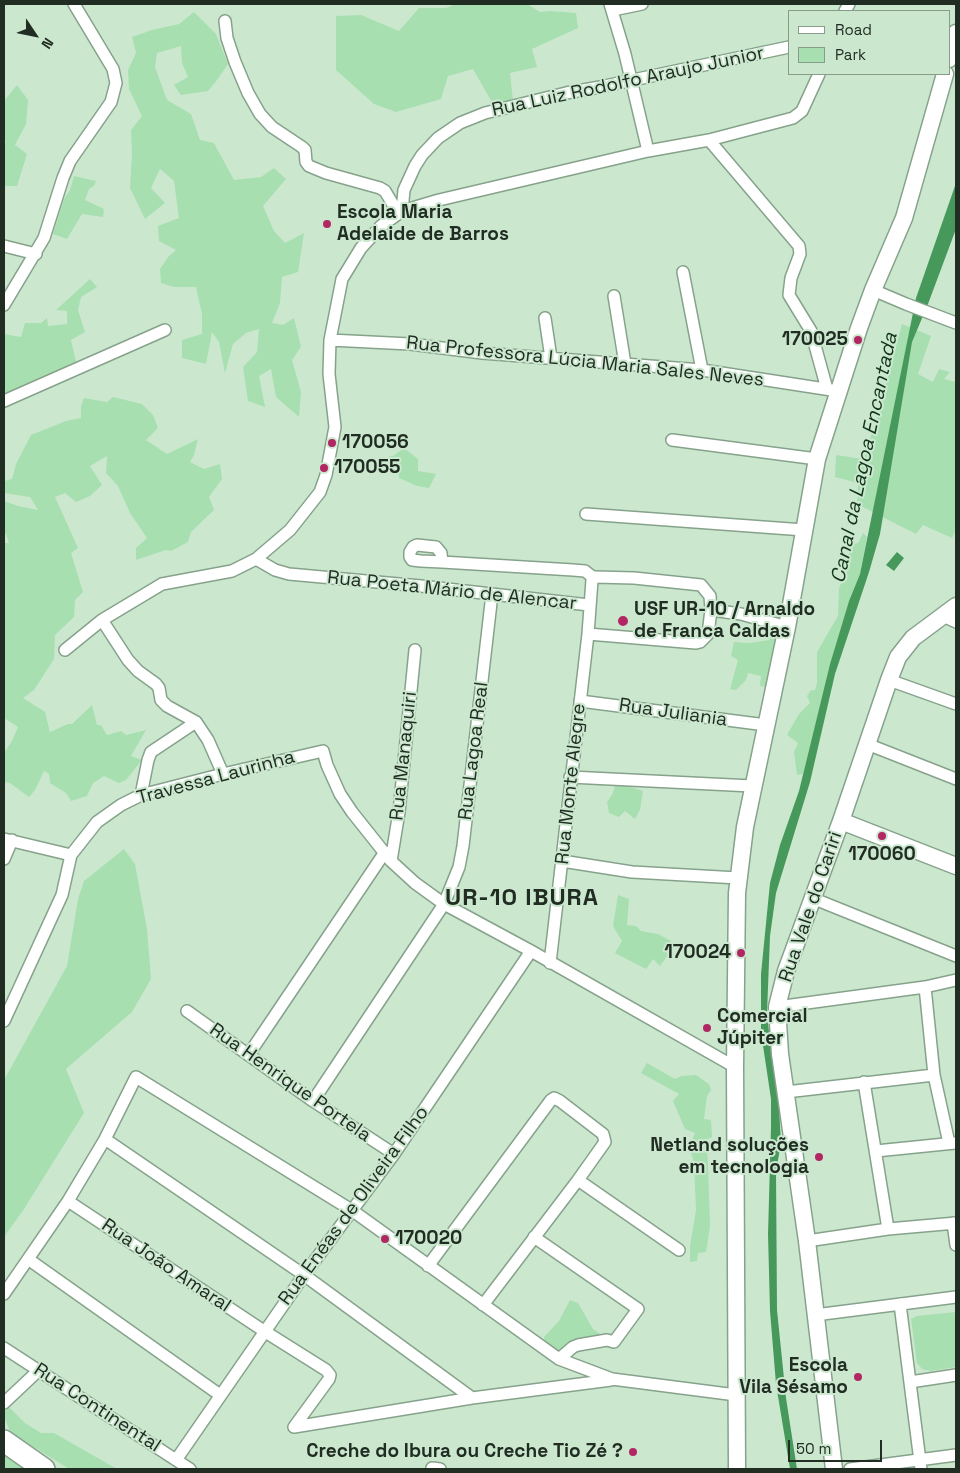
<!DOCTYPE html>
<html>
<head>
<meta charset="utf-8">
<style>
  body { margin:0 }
  #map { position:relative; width:960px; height:1473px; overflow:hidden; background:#cbe8cf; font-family:"Space Grotesk",sans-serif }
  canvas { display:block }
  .frame { position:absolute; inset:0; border:5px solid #212c23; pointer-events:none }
  .legend { position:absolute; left:788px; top:10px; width:162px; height:65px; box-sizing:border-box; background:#cbe8cf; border:1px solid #879d8a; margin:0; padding:6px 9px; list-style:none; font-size:15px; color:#212c23 }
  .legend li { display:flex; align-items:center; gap:10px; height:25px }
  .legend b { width:25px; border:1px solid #879d8a }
  .north { position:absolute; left:10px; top:10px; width:50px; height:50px; -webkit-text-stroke:4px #cbe8cf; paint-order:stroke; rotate:124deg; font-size:14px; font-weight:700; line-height:20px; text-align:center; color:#212c23 }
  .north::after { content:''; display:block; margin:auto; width:18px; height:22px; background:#212c23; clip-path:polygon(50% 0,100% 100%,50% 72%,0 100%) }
  .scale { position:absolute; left:788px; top:1440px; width:94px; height:22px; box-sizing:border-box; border:2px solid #212c23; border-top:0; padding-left:6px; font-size:15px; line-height:18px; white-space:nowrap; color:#212c23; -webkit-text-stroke:4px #cbe8cf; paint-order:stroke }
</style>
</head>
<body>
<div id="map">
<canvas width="960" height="1473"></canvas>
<div class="frame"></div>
<ul class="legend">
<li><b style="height:6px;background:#fff"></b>Road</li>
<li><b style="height:14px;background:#a7dfb0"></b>Park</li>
</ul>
<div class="north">N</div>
<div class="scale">50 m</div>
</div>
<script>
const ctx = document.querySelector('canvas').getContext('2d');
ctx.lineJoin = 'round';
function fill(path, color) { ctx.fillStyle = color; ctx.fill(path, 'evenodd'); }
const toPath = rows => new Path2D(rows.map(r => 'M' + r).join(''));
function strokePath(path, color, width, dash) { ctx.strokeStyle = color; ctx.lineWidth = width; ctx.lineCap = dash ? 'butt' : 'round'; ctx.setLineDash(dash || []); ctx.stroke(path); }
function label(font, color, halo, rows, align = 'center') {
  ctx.font = font + ' "Space Grotesk",sans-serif'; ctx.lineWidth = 4; ctx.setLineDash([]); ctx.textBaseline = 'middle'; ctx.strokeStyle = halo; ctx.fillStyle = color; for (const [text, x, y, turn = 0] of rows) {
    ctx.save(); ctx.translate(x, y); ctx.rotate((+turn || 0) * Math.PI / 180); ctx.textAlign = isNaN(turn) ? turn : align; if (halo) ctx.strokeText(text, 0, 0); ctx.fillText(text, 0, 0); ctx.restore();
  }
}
const green = toPath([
  [456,4,527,4,540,12,551,11,576,13,578,28,532,49,537,67,510,73,513,101,493,104,473,69,448,76,441,99,396,112,374,104,336,70,336,16,361,15,399,31,419,8,446,8],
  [194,12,216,34,228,64,217,80,208,91,181,95,174,85,188,77,182,63,181,46,157,53,155,67,167,100,191,114,200,140,214,143,234,180,261,177,274,168,286,179,263,206,274,231,285,243,304,233,298,272,282,277,280,303,272,323,283,325,294,318,301,347,292,360,301,392,299,417,276,397,271,369,259,376,265,407,248,401,243,367,257,352,259,329,246,333,233,344,225,373,219,342,212,332,206,364,182,358,182,340,202,334,202,314,196,287,174,287,161,283,160,269,168,257,176,250,159,241,158,226,179,218,174,181,160,169,151,188,165,203,145,219,130,188,132,154,131,130,142,116,129,89,128,70,136,53,132,37,152,30,179,24],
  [17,85,28,100,26,124,15,145,27,154,17,186,4,186,4,146,6,141,4,139,4,101],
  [74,176,96,181,94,186,89,189,85,200,104,209,103,217,82,214,67,239,53,234,64,199,70,190],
  [90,279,97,287,81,297,78,310,85,332,71,340,77,366,12,395,4,391,4,334,21,337,25,323,41,323,47,318,48,326,67,324,67,311,56,310],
  [902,324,931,336,918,374,933,382,939,369,950,372,944,379,956,382,956,530,952,538,923,525,916,534,857,504,858,483,835,477,836,455,863,459,876,422],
  [113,397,142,404,153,415,158,428,146,440,167,454,198,439,194,455,190,462,204,469,220,464,222,479,209,497,214,510,191,532,188,542,171,551,166,550,136,560,136,548,147,538,130,513,118,486,106,473,107,456,90,466,102,485,90,496,76,502,65,493,55,497,78,548,71,553,83,592,75,600,74,617,55,635,54,659,34,690,23,698,45,712,50,732,68,724,72,724,92,705,97,725,101,725,107,735,121,731,126,735,146,730,131,756,142,760,126,780,119,783,104,776,93,783,87,796,71,801,66,793,50,783,49,774,44,771,35,790,29,797,10,783,4,782,4,753,12,741,18,727,4,718,4,543,9,543,6,534,4,533,4,501,18,506,38,510,30,497,4,493,4,481,12,479,16,464,31,435,66,421,81,418,81,406,84,398,107,402],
  [404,448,418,459,418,471,436,474,429,488,417,486,399,478,398,468,400,462,381,463,381,458,393,456],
  [863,533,867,537,860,574,849,601,830,664,803,774,797,775,794,752,798,743,787,735,799,714,810,703,807,696,811,690,815,690,817,683,817,652,838,616,839,588,849,566,849,545,858,543],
  [771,627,783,630,772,688,760,686,761,676,748,673,746,680,736,690,730,689,738,660,731,656,734,642,749,643,769,640],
  [616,782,643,791,640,810,635,819,625,811,619,817,609,813,607,802,613,793],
  [124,849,135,864,147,929,151,979,132,1012,66,1069,84,1113,24,1209,4,1237,4,1080,67,966,78,899,84,881],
  [618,895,629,899,627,925,636,926,641,931,658,934,671,941,671,951,660,966,653,959,646,969,615,953,622,941,613,926],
  [647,1063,675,1079,681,1076,696,1075,709,1084,711,1090,707,1096,704,1119,711,1120,712,1137,706,1140,708,1162,710,1227,706,1252,698,1253,697,1261,690,1262,690,1246,696,1210,694,1162,689,1147,695,1133,685,1129,673,1101,679,1094,641,1073],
  [570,1300,578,1303,593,1329,600,1334,596,1338,559,1354,545,1344,544,1337,559,1321],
  [956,1312,956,1367,930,1371,922,1369,917,1363,911,1319,917,1316],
  [7,1405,25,1423,41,1433,54,1433,117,1469,69,1469,10,1432,4,1416],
  [4,1449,33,1469,4,1469]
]);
const water = toPath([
  [956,183,956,229,928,304,912,342,880,534,869,572,835,674,810,782,776,893,770,936,767,1013,771,1051,778,1090,781,1143,776,1171,777,1310,786,1398,797,1469,790,1469,776,1384,770,1311,768,1234,771,1127,771,1099,761,1032,761,974,770,883,780,845,799,791,830,664,849,601,860,574,916,298],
  [897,552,904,558,894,571,886,565]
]);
const street = toPath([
  [610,4,625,54,648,151],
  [613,10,642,4],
  [845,11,849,4],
  [225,21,227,38,235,62,248,93,260,114,272,127,302,147,305,150,306,162,309,166,326,173,380,188,385,191,398,213],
  [709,140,799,246,800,254,791,278,789,295,811,331,827,389],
  [402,211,404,190,415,166,422,155,438,138,460,123,485,113,566,93,600,87,789,47],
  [4,246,36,254],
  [683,272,702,370],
  [873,290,906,304,956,323],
  [614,296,625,364],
  [4,305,44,238,63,178,70,161,111,102,116,83,113,69,74,4],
  [545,318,551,358],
  [330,340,410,344,482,353,702,370,838,391],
  [4,401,165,330],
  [672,440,817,459],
  [586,514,804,530],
  [256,559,275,570,289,574,421,586,589,605],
  [442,562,441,553,436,547,417,545,413,547,410,552,410,557,412,560,421,561,442,562,573,570,585,571,594,578],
  [711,610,741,614,787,627],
  [943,616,956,622],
  [102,620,128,660,138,671,156,684,159,688,161,700,167,706,196,722,208,740,223,774],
  [65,650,102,620,162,584,232,571,256,559,290,530,320,492,326,475,335,427,329,374,330,340,342,279,361,248,381,226,402,211,439,200,648,151,709,140,793,118,802,111,819,74],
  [889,680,956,704],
  [580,701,766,725],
  [867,744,956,779],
  [570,777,752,786],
  [141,795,148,760,151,752,196,722],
  [4,839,71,855],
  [4,859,12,840],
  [391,861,399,812,415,650],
  [562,861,632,872,738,878],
  [812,898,956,956],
  [550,963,588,634,592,580,595,577,634,578,701,585,710,596,711,610,708,634,700,642,696,643,588,634],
  [925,987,934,1075,949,1143],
  [777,1007,925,987,956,980],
  [187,1011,313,1101,394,1154],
  [4,1021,62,895,71,855,97,822,121,805,141,795,223,774,323,751,327,765,340,794,352,812,391,861,415,883,444,904,531,951,735,1067],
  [249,1054,385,852],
  [864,1082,888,1229],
  [786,1092,934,1075],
  [313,1101,444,904,459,867,463,846,492,594],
  [105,1139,304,1275,472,1398],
  [876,1151,955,1143],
  [578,1180,679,1250],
  [68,1201,264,1331,326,1370,330,1375,329,1379,294,1427],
  [953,1223,956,1245],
  [534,1237,638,1309,614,1342,607,1340,578,1345,573,1347,559,1359],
  [807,1241,888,1229,956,1223],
  [28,1259,220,1395],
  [428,1266,551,1100,554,1098,560,1101,603,1134,605,1142,578,1180,483,1305],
  [4,1294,68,1201,105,1139,136,1077,353,1211,559,1359,612,1379,736,1395],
  [900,1304,921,1469],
  [815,1315,956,1297],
  [4,1348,190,1469],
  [910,1382,956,1375],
  [4,1403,39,1370],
  [294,1427,472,1398,611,1380],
  [176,1460,304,1275,394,1154,531,951],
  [432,1468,440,1469],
  [850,1469,956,1455]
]);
const secondary = toPath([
  [949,59,956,33],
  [841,821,956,866],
  [737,1469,735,1067,737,893,745,827,787,627,817,459,859,328,873,290,904,218,945,74],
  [834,1469,807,1241,780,1054,777,1007,786,971,841,821,889,680,898,657,913,638,956,606]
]);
const highway = toPath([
  [4,1441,44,1469]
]);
const markers = [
  [327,224,5,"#b12663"],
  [858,340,5,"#b12663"],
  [332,443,5,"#b12663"],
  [324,468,5,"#b12663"],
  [623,621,6,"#b12663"],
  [882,836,5,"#b12663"],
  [741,953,5,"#b12663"],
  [707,1028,5,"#b12663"],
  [819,1157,5,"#b12663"],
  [385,1239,5,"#b12663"],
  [858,1377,5,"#b12663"],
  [633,1452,5,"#b12663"]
];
const streetNames = [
  ["Rua Luiz Rodolfo Araujo Junior",628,82,-12],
  ["Rua Professora Lúcia Maria Sales Neves",585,362,6],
  ["Rua Poeta Mário de Alencar",452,591,6],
  ["Rua Juliania",673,713,8],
  ["Rua Lagoa Real",474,751,-83],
  ["Rua Manaquiri",404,756,-84],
  ["Travessa Laurinha",216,778,-15],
  ["Rua Monte Alegre",571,784,-84],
  ["Rua Vale do Cariri",811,907,-71],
  ["Rua Henrique Portela",290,1083,35],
  ["Rua Enéas de Oliveira Filho",354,1206,-54],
  ["Rua João Amaral",166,1266,34],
  ["Rua Continental",97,1408,33]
];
const poiNames = [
  ["Escola Maria",337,213],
  ["Adelaide de Barros",337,235],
  ["170025",848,340,"right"],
  ["170056",342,443],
  ["170055",334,468],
  ["USF UR-10 / Arnaldo",634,610],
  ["de Franca Caldas",634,632],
  ["170060",882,855,"center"],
  ["170024",731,953,"right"],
  ["Comercial",717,1017],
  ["Júpiter",717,1039],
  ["Netland soluções",809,1146,"right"],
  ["em tecnologia",809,1168,"right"],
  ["170020",395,1239],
  ["Escola",848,1366,"right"],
  ["Vila Sésamo",848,1388,"right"],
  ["Creche do Ibura ou Creche Tio Zé ?",623,1452,"right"]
];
const waterNames = [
  ["Canal da Lagoa Encantada",865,458,-78]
];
const districtNames = [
  ["UR-10 IBURA",522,898]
];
fill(green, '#a7dfb0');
fill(water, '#46995a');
strokePath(street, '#86a28b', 14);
strokePath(secondary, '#86a28b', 19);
strokePath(highway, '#86a28b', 24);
strokePath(street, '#fff', 11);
strokePath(secondary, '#fff', 16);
strokePath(highway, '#fff', 21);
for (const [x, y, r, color] of markers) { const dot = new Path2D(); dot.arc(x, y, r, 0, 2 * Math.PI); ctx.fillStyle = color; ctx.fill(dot); strokePath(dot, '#cbe8cf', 2); }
label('19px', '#212c23', '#cbe8cf', streetNames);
label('bold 19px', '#212c23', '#cbe8cf', poiNames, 'left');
label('italic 20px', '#11341a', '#cbe8cf', waterNames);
ctx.letterSpacing = '1px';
label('bold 24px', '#212c23', '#cbe8cf', districtNames);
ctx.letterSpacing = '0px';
</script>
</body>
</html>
